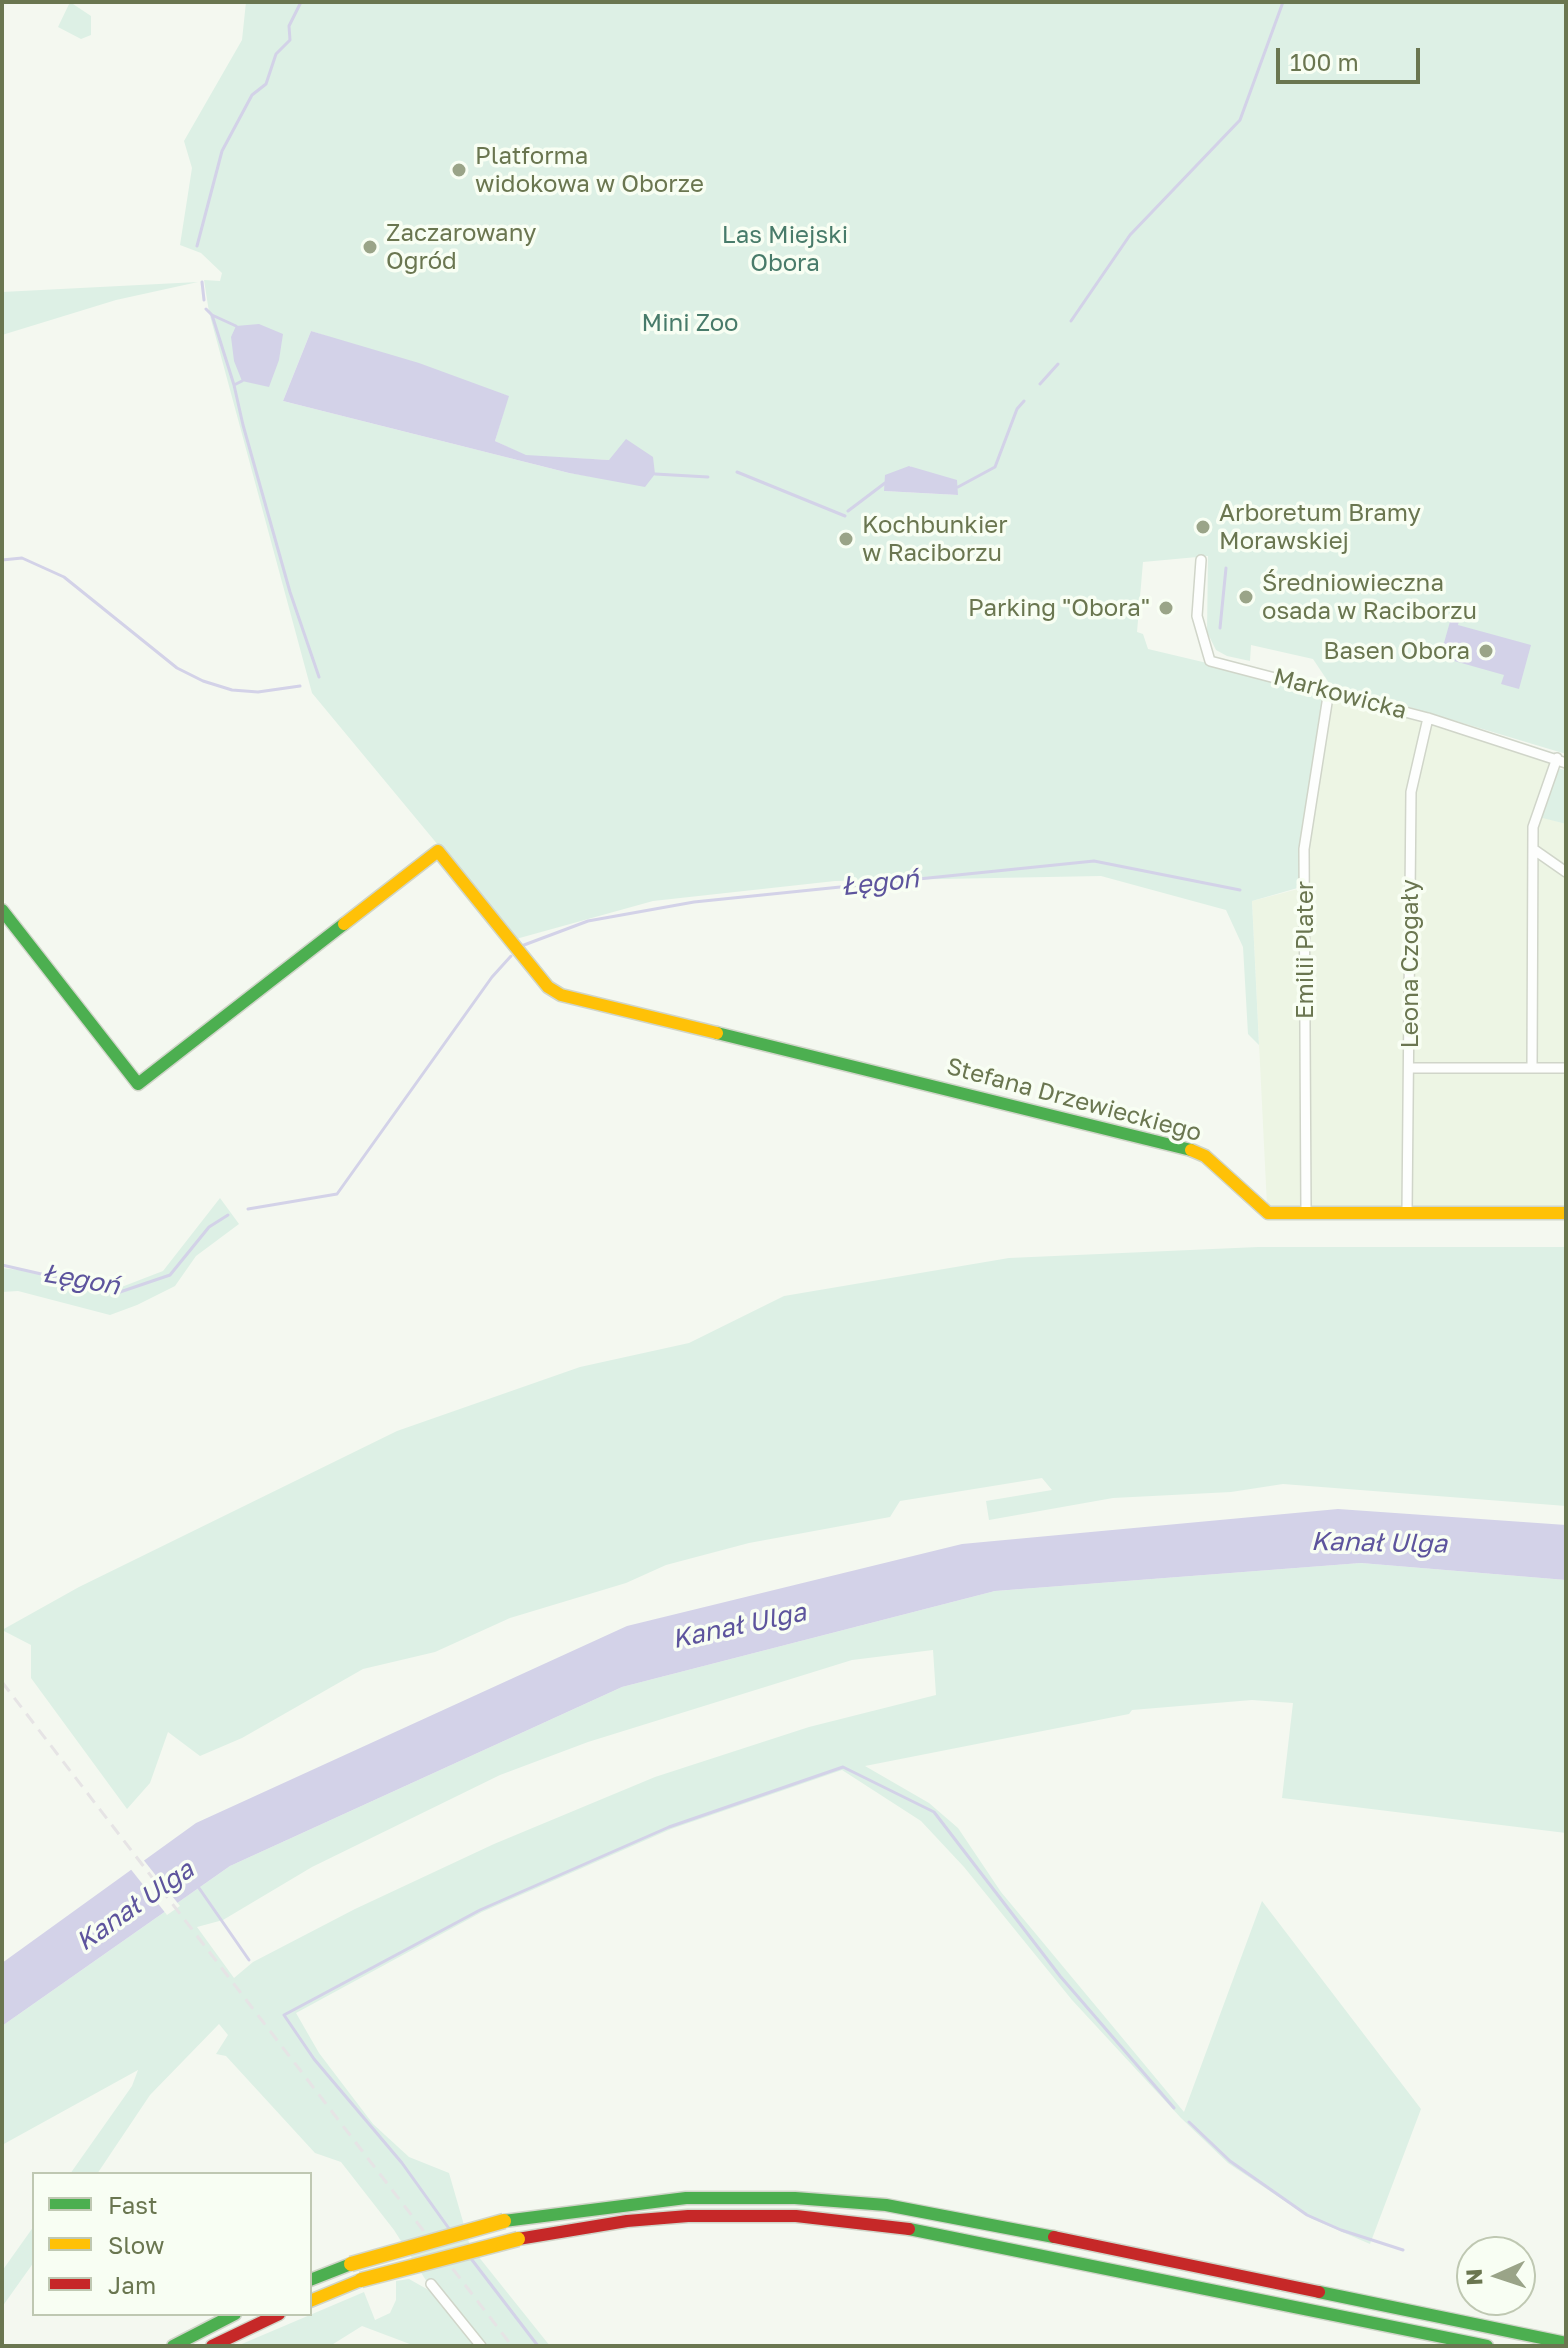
<!DOCTYPE html>
<html>
<head>
<meta charset="utf-8">
<style>
  body { margin:0 }
  #map { position:relative; width:1568px; height:2348px; overflow:hidden; background:#f4f8f0; font-family:"Golos Text",sans-serif }
  canvas { display:block }
  .frame { position:absolute; inset:0; border:4px solid #6a7650; pointer-events:none }
  .legend { position:absolute; left:32px; top:2172px; width:280px; height:144px; box-sizing:border-box; background:#f8fef3; border:2px solid #bfc8b2; margin:0; padding:10px 14px; list-style:none; font-size:24px; color:#6a7650 }
  .legend li { display:flex; align-items:center; gap:16px; height:40px }
  .legend b { width:40px; border:2px solid #bfc8b2 }
  .north { position:absolute; left:1456px; top:2236px; width:80px; height:80px; box-sizing:border-box; background:#f8fef3; border:2px solid #bfc8b2; border-radius:50%; rotate:267deg; font-size:22px; font-weight:700; line-height:32px; text-align:center; color:#6a7650 }
  .north::after { content:''; display:block; margin:auto; width:28px; height:36px; background:#9aa488; clip-path:polygon(50% 0,100% 100%,50% 72%,0 100%) }
  .scale { position:absolute; left:1276px; top:48px; width:144px; height:36px; box-sizing:border-box; border:4px solid #6a7650; border-top:0; padding-left:10px; font-size:24px; line-height:28px; white-space:nowrap; color:#6a7650; -webkit-text-stroke:6px #f8fef3; paint-order:stroke }
</style>
</head>
<body>
<div id="map">
<canvas width="1568" height="2348"></canvas>
<div class="frame"></div>
<ul class="legend">
<li><b style="height:10px;background:#4caf50"></b>Fast</li>
<li><b style="height:10px;background:#ffc107"></b>Slow</li>
<li><b style="height:10px;background:#c62828"></b>Jam</li>
</ul>
<div class="north">N</div>
<div class="scale">100 m</div>
</div>
<script>
const ctx = document.querySelector('canvas').getContext('2d');
ctx.lineJoin = 'round';
function fill(path, color) { ctx.fillStyle = color; ctx.fill(path, 'evenodd'); }
const toPath = rows => new Path2D(rows.map(r => 'M' + r).join(''));
function strokePath(path, color, width, dash) { ctx.strokeStyle = color; ctx.lineWidth = width; ctx.lineCap = dash ? 'butt' : 'round'; ctx.setLineDash(dash || []); ctx.stroke(path); }
function label(font, color, halo, rows, align = 'center') {
  ctx.font = font + ' "Golos Text",sans-serif'; ctx.lineWidth = 7; ctx.setLineDash([]); ctx.textBaseline = 'middle'; ctx.strokeStyle = halo; ctx.fillStyle = color; for (const [text, x, y, turn = 0] of rows) {
    ctx.save(); ctx.translate(x, y); ctx.rotate((+turn || 0) * Math.PI / 180); ctx.textAlign = isNaN(turn) ? turn : align; if (halo) ctx.strokeText(text, 0, 0); ctx.fillText(text, 0, 0); ctx.restore();
  }
}
const residential = toPath([
  [1325,693,1548,761,1554,772,1539,816,1566,824,1566,1207,1267,1206,1252,901,1302,888]
]);
const green = toPath([
  [70,2,91,16,91,35,81,39,58,27],
  [246,2,1566,2,1566,754,1329,683,1313,659,1251,645,1250,661,1227,656,1216,650,1207,632,1208,556,1143,562,1137,632,1143,634,1148,649,1325,691,1301,887,1252,901,1259,1045,1248,1034,1243,947,1226,910,1101,876,835,881,653,901,516,939,312,693,209,312,204,280,220,281,222,273,201,253,180,245,192,168,184,141,242,40],
  [311,331,508,396,495,441,526,456,609,460,601,478,569,473,283,401],
  [910,466,958,495,884,491],
  [198,282,116,300,2,335,2,292],
  [1560,769,1566,770,1566,824,1539,817,1554,772],
  [220,1198,239,1224,196,1256,175,1286,137,1305,110,1315,18,1291,2,1292,2,1268,28,1271,106,1293,163,1271],
  [1258,1247,1566,1247,1566,1506,1283,1484,1231,1492,1113,1498,989,1520,986,1501,1052,1490,1042,1478,900,1501,890,1517,749,1543,666,1565,626,1583,510,1618,435,1652,363,1669,242,1738,200,1756,168,1732,150,1783,127,1809,31,1678,31,1645,2,1630,79,1587,397,1431,580,1367,689,1343,784,1296,1009,1258],
  [1361,1563,1566,1580,1566,1833,1282,1798,1293,1703,1252,1700,1132,1710,1129,1714,865,1766,929,1803,958,1828,1001,1892,1184,2112,1262,1901,1421,2109,1370,2244,1310,2218,1228,2163,1181,2118,1072,2000,964,1867,921,1821,842,1770,671,1829,482,1912,296,2013,319,2053,373,2124,409,2157,449,2173,470,2246,550,2346,415,2346,362,2326,330,2346,237,2346,364,2292,375,2320,390,2313,396,2300,396,2281,409,2279,434,2293,394,2230,341,2162,315,2153,226,2056,216,2054,228,2035,219,2024,150,2095,97,2174,70,2174,132,2086,138,2070,2,2145,2,2026,230,1866,622,1687,995,1591],
  [933,1650,936,1695,809,1727,655,1777,494,1844,355,1909,253,1962,234,1978,197,1927,223,1920,312,1867,500,1775,588,1742,852,1660],
  [34,2226,34,2262,2,2307,2,2271]
]);
const water = toPath([
  [259,324,283,334,279,360,269,387,242,381,234,361,231,337,236,326],
  [311,331,419,363,509,396,495,441,526,455,609,460,626,439,653,457,655,474,645,487,569,473,283,401],
  [909,466,957,480,958,495,884,491,885,475],
  [1453,611,1461,613,1458,625,1531,645,1519,689,1501,684,1504,675,1440,657],
  [1338,1509,1566,1525,1566,1580,1361,1563,995,1591,622,1687,230,1866,2,2026,2,1963,196,1823,627,1626,962,1544]
]);
const pier = toPath([
  [142,1858,180,1906,167,1915,129,1867]
]);
const stream = toPath([
  [197,246,222,151,252,95,266,84,276,54,290,40,289,26,301,2],
  [202,282,204,300],
  [206,309,212,315,234,385],
  [212,315,236,326],
  [1071,321,1130,235,1240,120,1283,2],
  [242,381,234,385,243,425,290,592,319,677],
  [1040,384,1058,364],
  [737,472,845,516],
  [655,474,708,477],
  [958,487,995,467,1017,409,1024,401],
  [848,511,885,483],
  [2,560,22,558,64,577,177,668,203,681,232,690,258,692,300,686],
  [1220,628,1226,568],
  [524,945,588,921,694,902,1094,861,1240,890],
  [248,1209,337,1194,492,977,511,956],
  [2,1265,120,1292,170,1275,209,1227,228,1215],
  [199,1888,249,1960],
  [1189,2122,1230,2161,1307,2215,1341,2230,1403,2250],
  [450,2230,402,2163,314,2059,284,2015,480,1910,669,1827,843,1767,934,1812,1060,1976,1174,2108],
  [469,2256,538,2346]
]);
const street = toPath([
  [1201,560,1197,616,1210,661,1428,718,1566,763],
  [1533,849,1566,872],
  [1409,1068,1566,1068],
  [1532,1068,1533,827,1557,758],
  [1306,1212,1304,849,1329,690],
  [1407,1212,1411,792,1428,718],
  [431,2284,481,2346]
]);
const fast = toPath([
  [2,910,138,1084,344,924],
  [717,1033,1191,1150],
  [504,2221,686,2198,795,2198,886,2205,1054,2237],
  [909,2229,1487,2346],
  [310,2280,351,2264],
  [1319,2292,1566,2343],
  [173,2346,235,2314]
]);
const slow = toPath([
  [344,924,438,851,548,987,561,995,717,1033],
  [1191,1150,1205,1156,1268,1213,1566,1213],
  [310,2301,361,2280]
]);
const jam = toPath([
  [1054,2237,1319,2292],
  [518,2239,627,2221,688,2216,796,2216,909,2229],
  [212,2346,279,2314]
]);
const rail = toPath([
  [2,1682,512,2346]
]);
const slowBridge = toPath([
  [351,2264,504,2221],
  [361,2280,518,2239]
]);
const markers = [
  [459,170,8,"#9aa488"],
  [370,247,8,"#9aa488"],
  [1203,527,8,"#9aa488"],
  [846,539,8,"#9aa488"],
  [1246,597,8,"#9aa488"],
  [1166,608,8,"#9aa488"],
  [1486,651,8,"#9aa488"]
];
const poiNames = [
  ["Platforma",475,156],
  ["widokowa w Oborze",475,184],
  ["Zaczarowany",386,233],
  ["Ogród",386,261],
  ["Arboretum Bramy",1219,513],
  ["Morawskiej",1219,541],
  ["Kochbunkier",862,525],
  ["w Raciborzu",862,553],
  ["Średniowieczna",1262,583],
  ["osada w Raciborzu",1262,611],
  ["Parking \"Obora\"",1150,608,"right"],
  ["Basen Obora",1470,651,"right"]
];
const parkNames = [
  ["Las Miejski",785,235],
  ["Obora",785,263],
  ["Mini Zoo",690,323]
];
const streetNames = [
  ["Markowicka",1340,694,15],
  ["Emilii Plater",1305,950,-90],
  ["Leona Czogały",1410,964,-90],
  ["Stefana Drzewieckiego",1074,1100,15]
];
const waterNames = [
  ["Łęgoń",880,883,-6],
  ["Łęgoń",81,1280,10],
  ["Kanał Ulga",1379,1543,1],
  ["Kanał Ulga",739,1626,-12],
  ["Kanał Ulga",135,1906,-35]
];
fill(residential, '#edf5e4');
fill(green, '#ddf0e5');
fill(water, '#d3d2e8');
fill(pier, '#f4f8f0');
strokePath(stream, '#d3d2e8', 3);
strokePath(street, '#d0d5c9', 12);
strokePath(fast, '#d0d5c9', 15);
strokePath(slow, '#d0d5c9', 15);
strokePath(jam, '#d0d5c9', 15);
strokePath(street, '#fdfefd', 9);
strokePath(fast, '#4caf50', 12);
strokePath(slow, '#ffc107', 12);
strokePath(jam, '#c62828', 12);
strokePath(rail, '#e6e4e5', 3, [12, 8]);
strokePath(slowBridge, '#d2d6c9', 17, []);
strokePath(slowBridge, '#ffc107', 14);
for (const [x, y, r, color] of markers) { const dot = new Path2D(); dot.arc(x, y, r, 0, 2 * Math.PI); ctx.fillStyle = color; ctx.fill(dot); strokePath(dot, '#f8fef3', 3); }
label('24px', '#6a7650', '#f8fef3', poiNames, 'left');
label('24px', '#487b6a', '#f8fef3', parkNames);
label('24px', '#6a7650', '#f8fef3', streetNames);
label('italic 26px', '#5d549d', '#f8fef3', waterNames);
</script>
</body>
</html>
